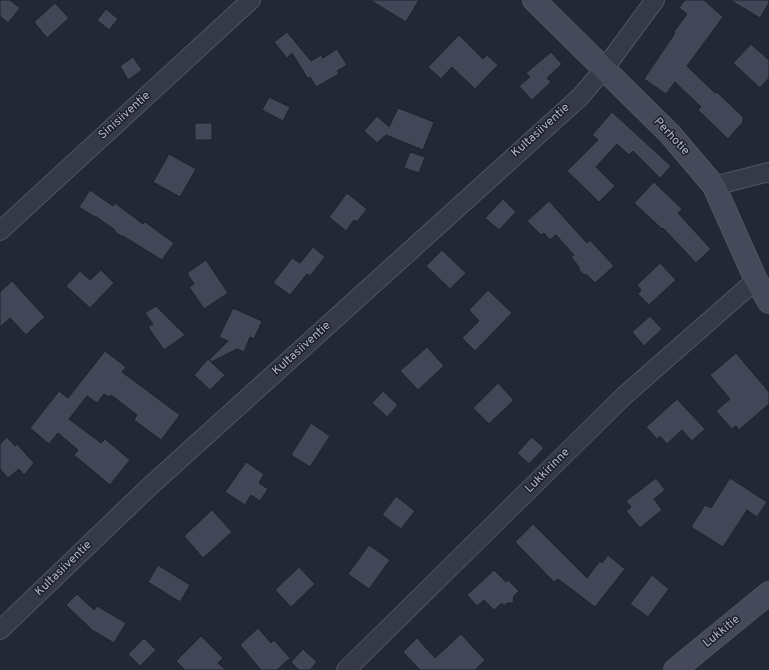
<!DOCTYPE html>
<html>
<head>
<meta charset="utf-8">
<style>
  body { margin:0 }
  canvas { display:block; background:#232837 }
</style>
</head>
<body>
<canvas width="769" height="670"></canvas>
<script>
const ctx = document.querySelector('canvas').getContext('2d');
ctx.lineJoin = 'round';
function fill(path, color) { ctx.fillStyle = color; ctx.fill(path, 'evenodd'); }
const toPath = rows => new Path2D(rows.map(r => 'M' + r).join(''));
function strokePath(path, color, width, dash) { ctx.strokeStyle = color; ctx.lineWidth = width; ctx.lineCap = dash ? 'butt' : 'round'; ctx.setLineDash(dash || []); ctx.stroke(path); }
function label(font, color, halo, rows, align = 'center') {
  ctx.font = font + ' Overpass,sans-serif'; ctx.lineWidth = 3; ctx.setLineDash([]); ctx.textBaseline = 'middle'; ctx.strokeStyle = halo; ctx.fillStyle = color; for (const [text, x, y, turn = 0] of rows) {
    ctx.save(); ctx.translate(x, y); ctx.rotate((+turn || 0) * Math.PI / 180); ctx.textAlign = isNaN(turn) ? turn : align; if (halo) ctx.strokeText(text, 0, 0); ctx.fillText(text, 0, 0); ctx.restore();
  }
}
const building = toPath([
  [0,0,10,0,20,8,8,23,0,16,0,0],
  [370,0,419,0,406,22,370,0],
  [685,0,704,0,723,17,687,66,715,93,717,92,743,117,743,122,728,139,698,110,701,107,675,82,666,94,644,79,675,33,673,33,687,14,679,8,685,0],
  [730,0,769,0,769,3,760,18,730,0],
  [55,3,69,18,47,38,34,22,55,3],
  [106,9,118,19,109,30,97,20,106,9],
  [287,32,311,61,321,55,323,58,337,49,347,65,337,71,339,74,316,87,310,77,308,79,292,53,287,58,274,42,287,32],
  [459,35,483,59,487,55,498,65,475,89,452,67,441,79,428,67,459,35],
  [751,44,769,60,769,78,760,88,733,63,751,44],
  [551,52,562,64,547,78,551,82,532,100,519,86,530,77,526,73,551,52],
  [133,57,142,70,128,80,120,66,133,57],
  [269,97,290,107,283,121,262,110,269,97],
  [398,108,434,122,423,150,386,135,377,143,364,131,377,116,389,127,398,108],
  [612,112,671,166,660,178,633,151,629,155,617,144,596,167,615,186,599,202,567,171,598,140,592,135,612,112],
  [195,123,212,123,212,140,195,140,195,123],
  [410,152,425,157,419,173,404,168,410,152],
  [169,154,196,169,180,197,153,182,169,154],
  [654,182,682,209,678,213,711,249,696,263,663,228,662,229,634,203,654,182],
  [90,190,113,206,115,203,143,224,145,222,174,243,162,260,123,236,121,236,115,232,115,230,95,216,95,217,79,207,90,190],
  [347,193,367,209,357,222,354,220,346,231,329,217,347,193],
  [503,199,516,212,499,230,485,218,503,199],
  [549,201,587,243,590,240,614,266,595,283,587,275,583,274,579,270,579,267,571,257,574,255,556,235,550,240,544,233,541,235,527,221,549,201],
  [313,247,325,257,310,276,307,274,290,295,273,283,292,258,300,263,313,247],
  [442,250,466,273,450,289,426,266,442,250],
  [206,260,228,293,204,309,189,287,194,284,187,273,206,260],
  [660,263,676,280,649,305,638,294,641,290,637,285,660,263],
  [101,270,114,283,90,308,66,286,80,271,90,280,101,270],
  [12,281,45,317,26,335,10,318,0,327,0,292,12,281],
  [488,290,512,313,475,351,462,338,479,321,469,310,488,290],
  [156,306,185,335,164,350,148,327,153,324,145,313,156,306],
  [233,308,262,321,254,339,250,337,244,352,237,349,211,362,225,375,210,390,194,375,208,359,211,361,209,360,228,341,219,337,233,308],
  [650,316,662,329,644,346,632,332,650,316],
  [427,347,444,366,418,390,400,371,427,347],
  [105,351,126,367,122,372,180,415,161,440,134,420,137,415,111,395,109,397,104,394,97,403,87,396,69,419,101,443,105,439,130,460,110,485,74,455,78,450,58,433,49,444,30,428,59,391,68,398,105,351],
  [736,353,769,392,769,404,739,430,736,426,732,429,716,411,730,399,710,375,736,353],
  [498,383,514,400,489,424,473,408,498,383],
  [383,391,398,405,387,417,372,403,383,391],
  [677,399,705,429,692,441,682,430,667,444,660,436,657,439,646,427,677,399],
  [311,423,330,436,310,467,291,455,311,423],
  [7,437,15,446,17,444,34,463,24,475,19,469,8,478,0,469,0,444,7,437],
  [532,437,544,448,529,464,517,453,532,437],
  [246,462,264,474,259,483,268,489,260,501,251,495,245,505,225,492,246,462],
  [656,478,665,490,654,499,662,510,640,528,626,511,631,507,626,501,656,478],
  [730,478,767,502,757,517,747,510,723,547,691,527,705,505,711,508,730,478],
  [396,496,415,511,401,529,382,515,396,496],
  [212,510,232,532,203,558,184,536,212,510],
  [533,524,587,578,600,561,602,563,608,555,625,569,595,607,558,579,554,582,515,542,533,524],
  [369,545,390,560,369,589,348,574,369,545],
  [158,565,190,585,180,602,148,582,158,565],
  [299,567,315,584,291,607,275,590,299,567],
  [494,570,506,582,508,580,519,591,514,596,513,603,507,603,504,606,502,603,494,610,484,600,477,606,467,595,494,570],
  [652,575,669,589,648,617,630,604,652,575],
  [77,594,94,610,97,606,126,623,114,643,92,630,66,605,77,594],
  [258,628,271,643,274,640,290,658,277,670,261,670,240,645,258,628],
  [461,634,485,660,475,670,420,670,403,652,417,638,435,658,461,634],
  [201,636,223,658,218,663,226,670,185,670,176,661,201,636],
  [144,638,156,650,140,666,128,654,144,638],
  [303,649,317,662,310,670,299,670,291,662,303,649]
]);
const street = toPath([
  [714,186,769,172],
  [0,231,251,0],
  [0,630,148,488,580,97,604,69,655,0],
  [346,670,625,395,756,280]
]);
const secondary = toPath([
  [534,0,670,134,714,186,756,280,769,302],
  [675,670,769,593]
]);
const streetNames = [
  ["Sinisiiventie",125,116,-42],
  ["Kultasiiventie",541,131,-42],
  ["Perhotie",671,137,47],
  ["Kultasiiventie",302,349,-42],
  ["Lukkirinne",548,471,-45],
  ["Kultasiiventie",64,569,-44],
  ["Lukkitie",722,632,-39]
];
fill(building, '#424758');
strokePath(building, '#1e212e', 1);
strokePath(street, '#515562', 20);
strokePath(secondary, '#515562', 24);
strokePath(street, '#363a47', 18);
strokePath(secondary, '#45495a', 22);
label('12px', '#b1b5c4', '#1c1f2c', streetNames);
</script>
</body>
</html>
